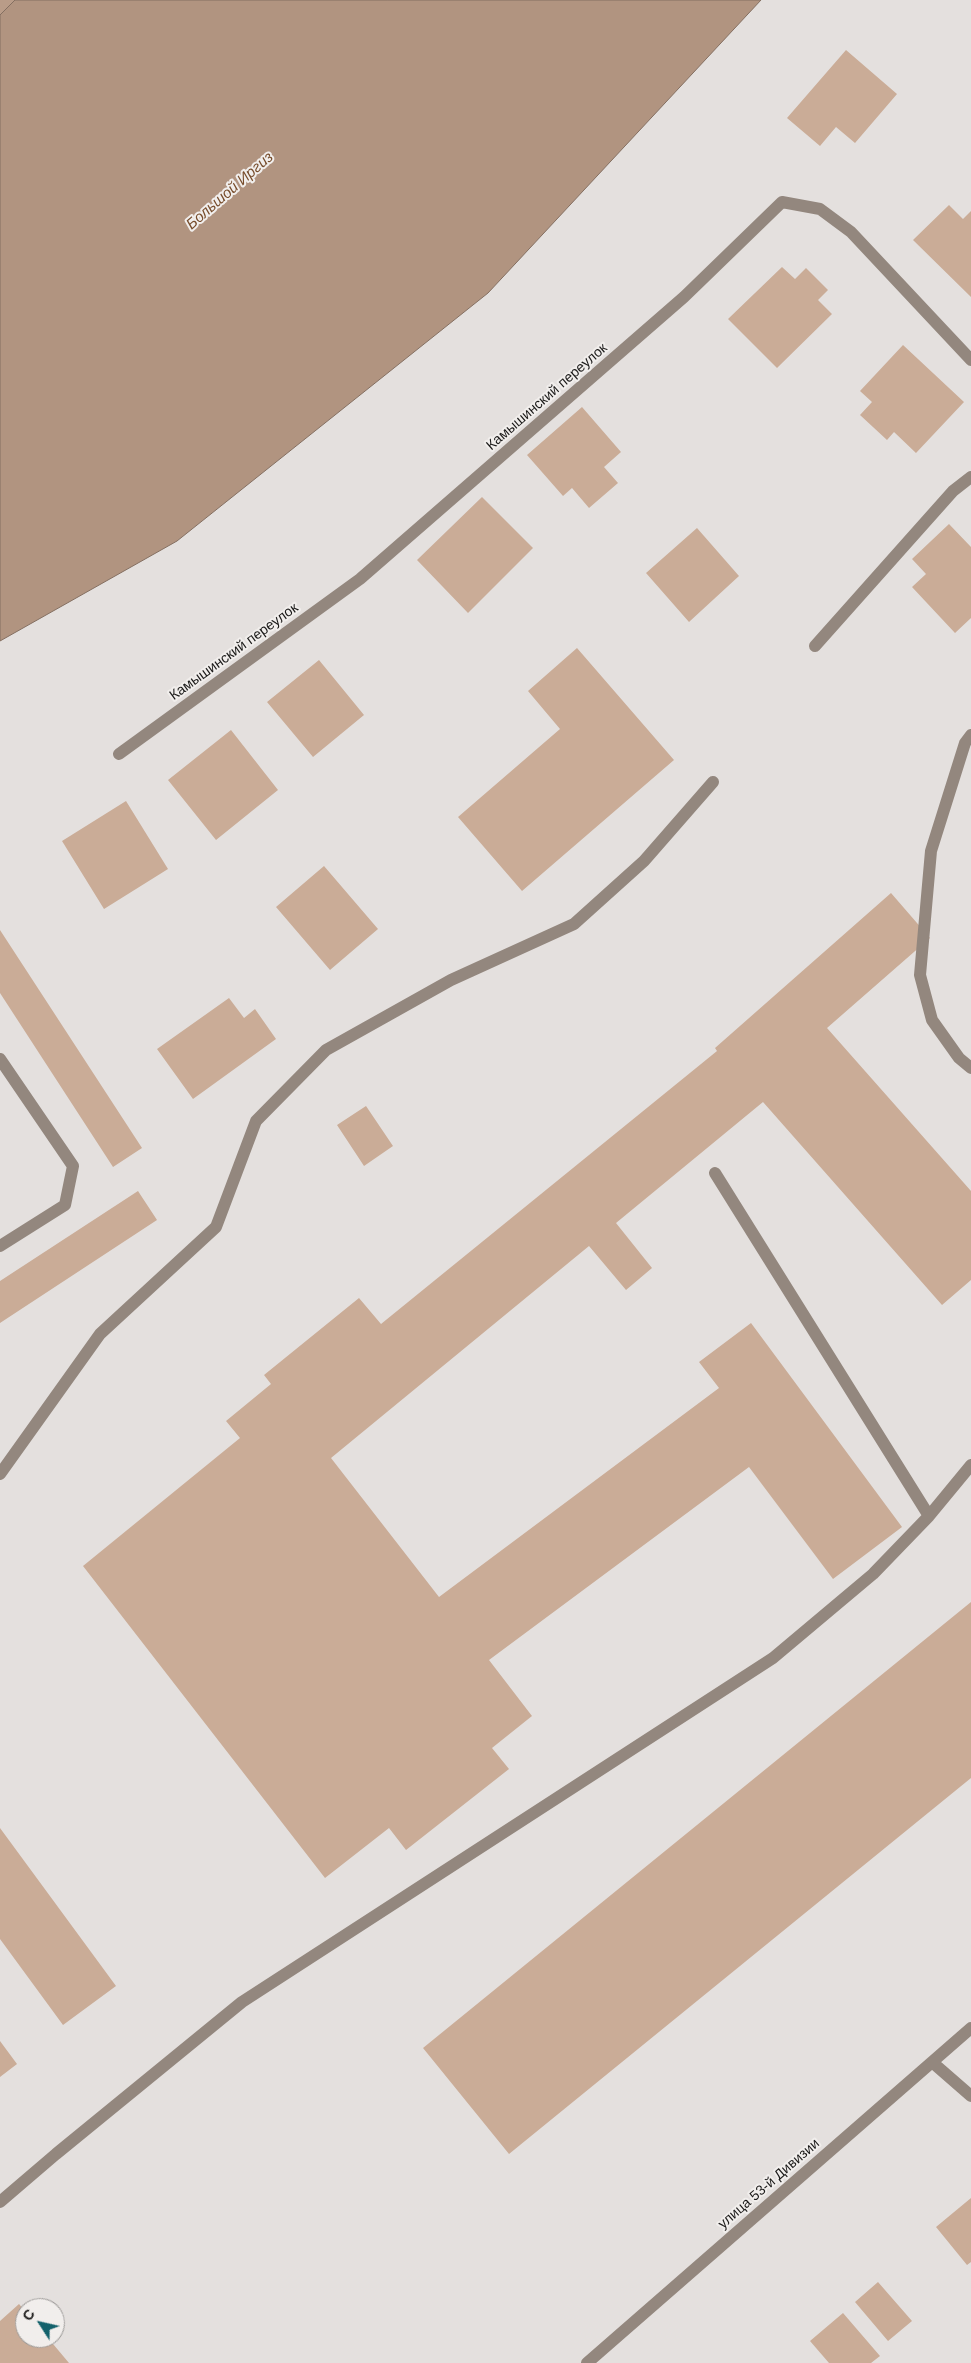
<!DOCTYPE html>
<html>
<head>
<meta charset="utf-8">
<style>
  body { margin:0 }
  #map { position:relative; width:971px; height:2363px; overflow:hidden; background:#e4e0de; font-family:Helvetica,sans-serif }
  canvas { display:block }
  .north { position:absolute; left:15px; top:2298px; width:50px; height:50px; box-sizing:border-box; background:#f1eeec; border:1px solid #9b9997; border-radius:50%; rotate:305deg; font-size:14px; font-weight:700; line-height:20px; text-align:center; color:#1a1918 }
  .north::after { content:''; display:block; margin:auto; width:18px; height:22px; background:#13616b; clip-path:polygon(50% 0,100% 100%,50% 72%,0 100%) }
</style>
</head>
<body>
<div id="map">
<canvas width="971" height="2363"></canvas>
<div class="north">С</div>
</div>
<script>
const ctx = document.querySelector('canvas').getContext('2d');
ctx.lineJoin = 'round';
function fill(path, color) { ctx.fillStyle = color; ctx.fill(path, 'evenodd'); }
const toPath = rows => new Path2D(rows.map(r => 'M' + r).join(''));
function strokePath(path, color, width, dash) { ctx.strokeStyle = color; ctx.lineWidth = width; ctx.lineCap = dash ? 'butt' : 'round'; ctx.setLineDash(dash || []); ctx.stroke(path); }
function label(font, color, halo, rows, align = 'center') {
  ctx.font = font + ' Helvetica,sans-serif'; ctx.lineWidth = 4; ctx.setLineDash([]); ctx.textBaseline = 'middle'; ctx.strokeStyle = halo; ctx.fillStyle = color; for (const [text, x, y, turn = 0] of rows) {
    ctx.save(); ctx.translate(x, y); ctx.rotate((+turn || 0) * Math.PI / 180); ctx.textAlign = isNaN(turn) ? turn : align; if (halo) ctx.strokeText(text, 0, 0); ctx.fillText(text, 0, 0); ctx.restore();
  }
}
const forest = toPath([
  [0,0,15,0,0,15]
]);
const water = toPath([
  [15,0,761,0,488,293,177,541,0,641,0,15,15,0]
]);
const building = toPath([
  [846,50,897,94,855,143,836,127,820,146,787,118],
  [949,205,963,219,971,211,971,297,913,240],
  [782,267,795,279,806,268,828,290,818,300,832,314,777,368,728,319],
  [903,345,964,402,916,453,894,432,887,440,860,415,872,402,860,391],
  [582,407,621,452,604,467,618,483,589,508,572,488,563,496,527,455],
  [482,497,533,548,468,613,417,560],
  [949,524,971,547,971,618,955,633,912,587,926,574,912,559],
  [697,528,739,576,689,622,646,573],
  [577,648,674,760,522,891,458,817,560,729,528,691],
  [319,660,364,715,313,757,267,702],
  [231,730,278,790,216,840,168,780],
  [126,801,168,869,104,909,62,841],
  [324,866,378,929,330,970,276,907],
  [891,893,930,938,827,1028,971,1191,971,1280,942,1305,763,1102,616,1223,652,1268,626,1290,589,1246,331,1458,439,1597,719,1388,699,1362,751,1323,902,1527,833,1579,749,1467,489,1660,532,1716,492,1748,509,1769,406,1850,389,1828,325,1878,83,1566,240,1438,226,1421,271,1384,264,1375,359,1298,381,1324,717,1051,715,1048],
  [0,930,142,1148,113,1167,0,993],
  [229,998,244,1018,255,1009,276,1039,193,1099,157,1049],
  [366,1106,393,1146,364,1166,337,1125],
  [138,1191,157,1220,0,1323,0,1281],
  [971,1602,971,1778,509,2154,423,2048],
  [0,1828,116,1986,63,2025,0,1939],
  [0,2041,17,2064,0,2077],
  [971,2198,971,2262,967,2265,936,2227],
  [878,2282,912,2321,888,2341,855,2302],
  [19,2304,25,2311,25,2338,48,2338,69,2363,0,2363,0,2321],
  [843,2313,880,2356,871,2363,829,2363,810,2341]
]);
const minor = toPath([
  [815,646,953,491,971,477],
  [971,735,965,743,931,851,920,975,932,1020,959,1058,971,1068],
  [119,754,360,579,684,297,782,202,820,209,851,232,971,360],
  [0,1059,73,1166,65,1205,0,1246],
  [0,1474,100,1334,216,1227,256,1121,326,1050,451,980,574,924,644,861,713,782],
  [929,1516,971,1465],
  [932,2062,971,2096],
  [0,2202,56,2154,242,2002,773,1658,873,1574,929,1516,715,1173],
  [587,2363,971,2028]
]);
const streetNames = [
  ["Камышинский переулок",547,397,-41],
  ["Камышинский переулок",234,652,-36],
  ["улица 53-й Дивизии",769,2184,-41]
];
const waterNames = [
  ["Большой Иргиз",230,191,-41]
];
fill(forest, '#b99c88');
fill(water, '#b19480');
strokePath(water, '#846f61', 1);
fill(building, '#caac97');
strokePath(minor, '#93877e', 12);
label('14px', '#1a1918', '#f1eeec', streetNames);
label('italic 15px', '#774c2b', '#f1eeec', waterNames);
</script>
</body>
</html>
